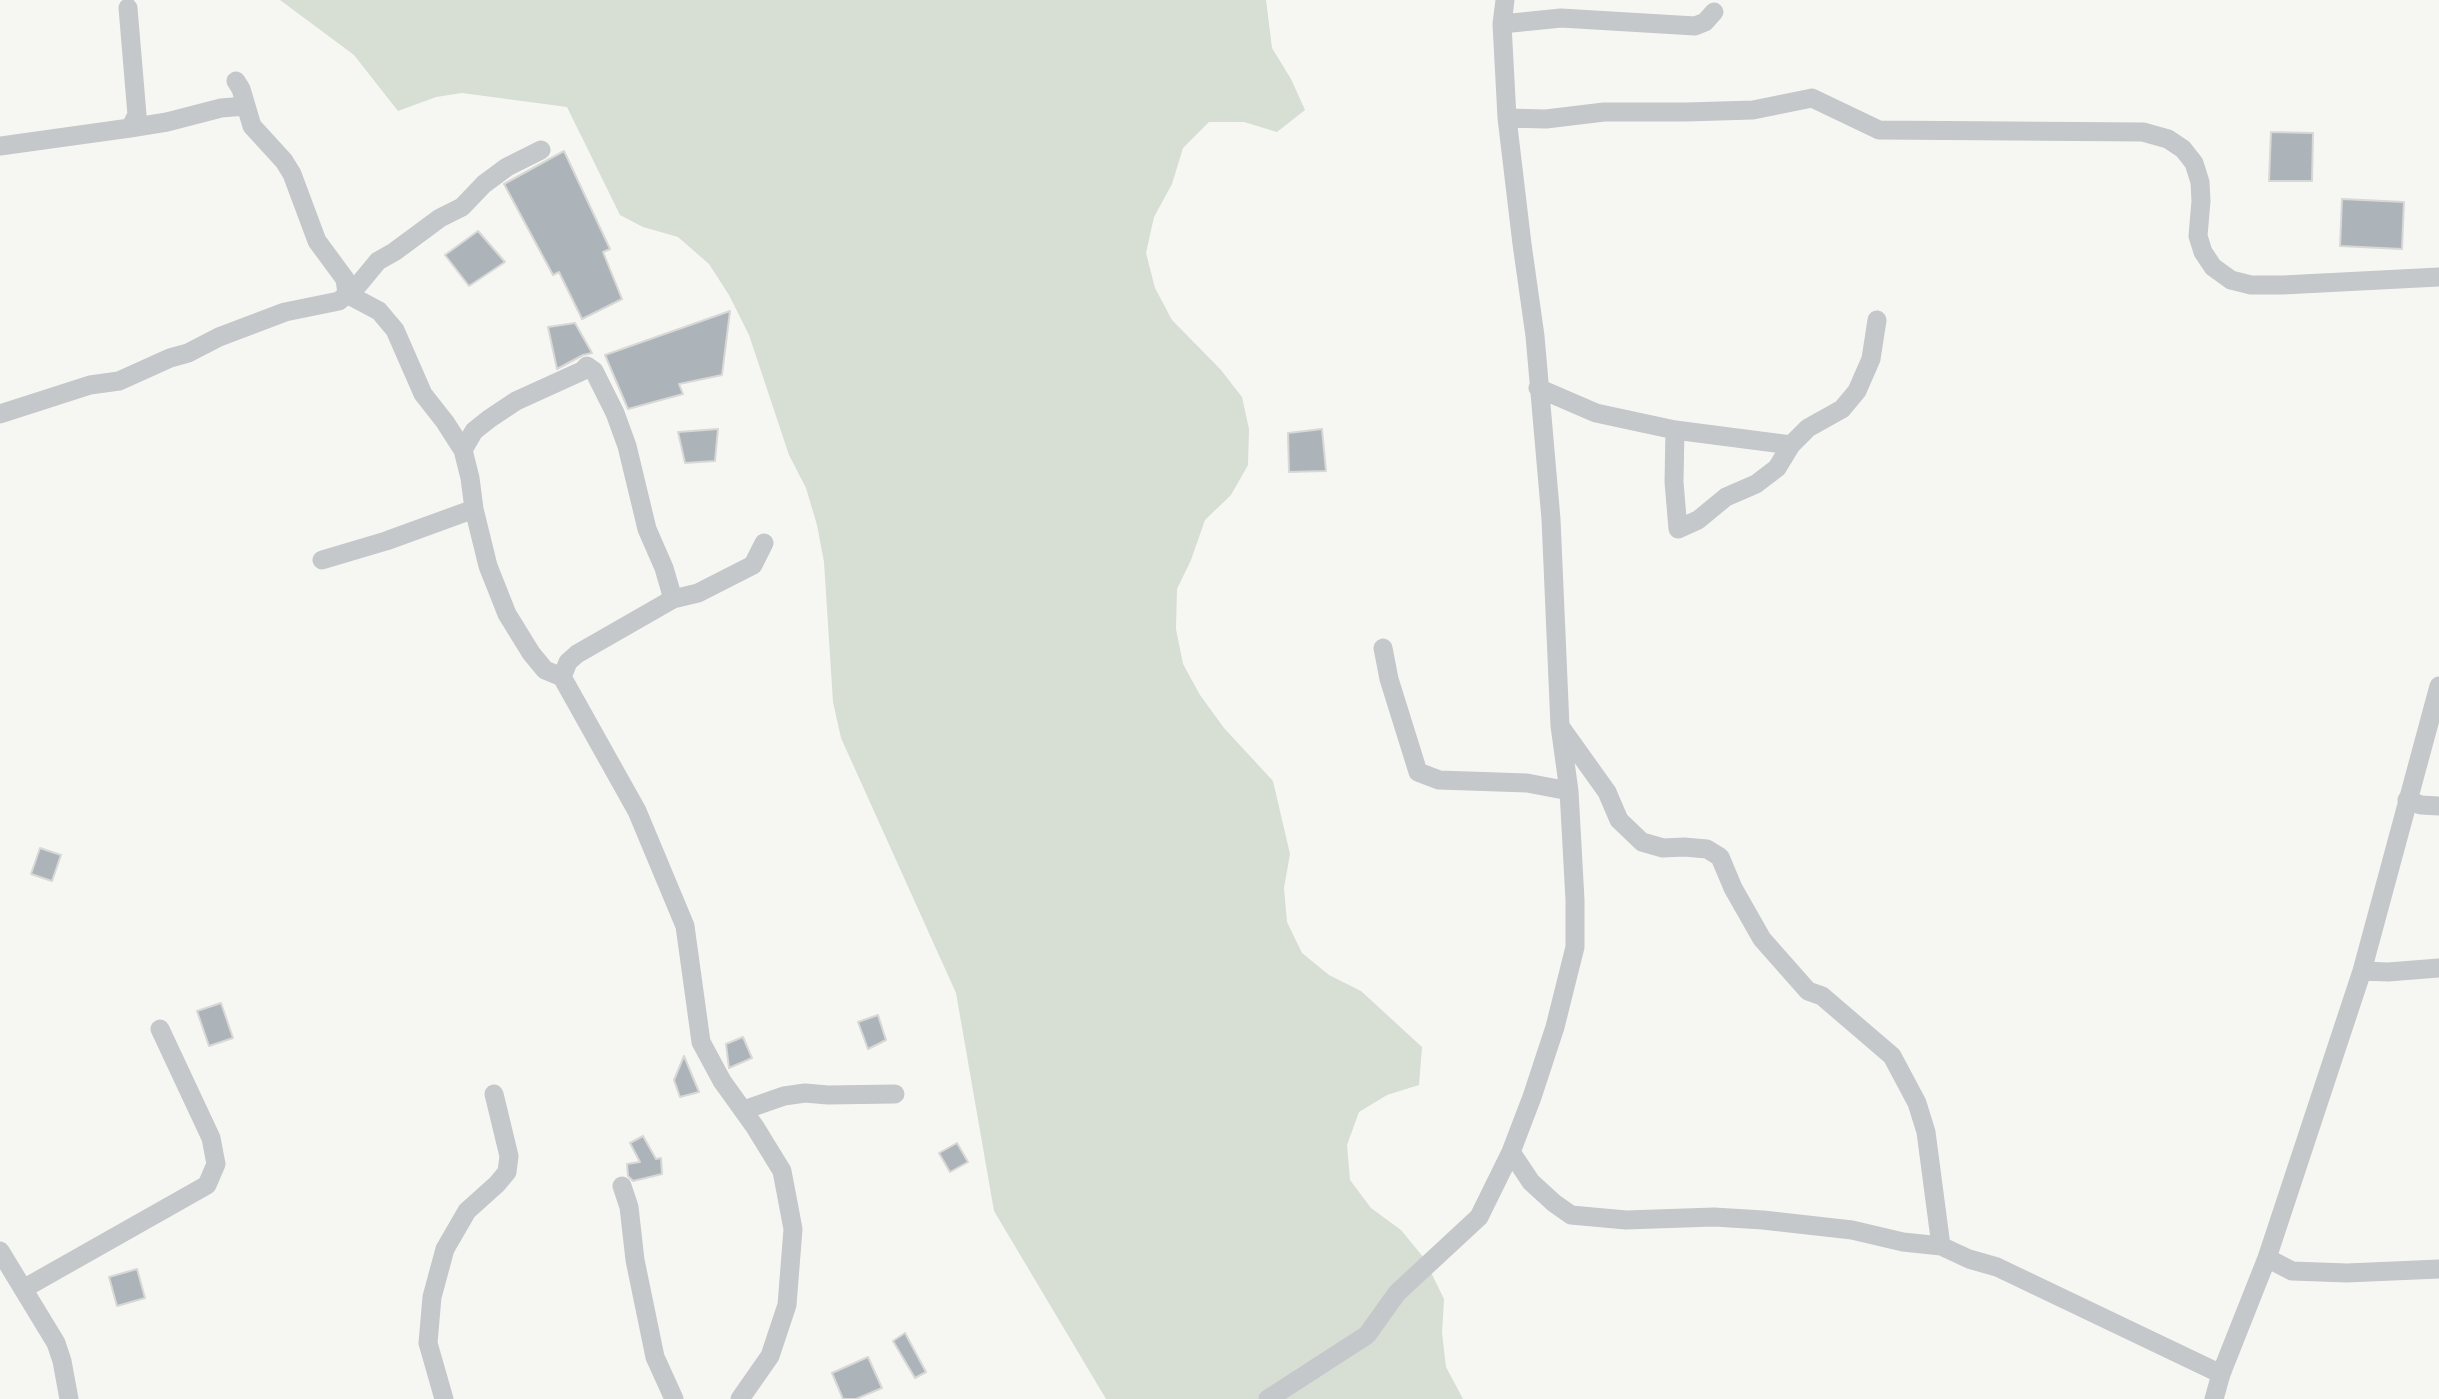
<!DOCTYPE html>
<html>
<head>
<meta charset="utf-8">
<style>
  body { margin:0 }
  canvas { display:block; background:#f6f7f3 }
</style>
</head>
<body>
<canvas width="2439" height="1399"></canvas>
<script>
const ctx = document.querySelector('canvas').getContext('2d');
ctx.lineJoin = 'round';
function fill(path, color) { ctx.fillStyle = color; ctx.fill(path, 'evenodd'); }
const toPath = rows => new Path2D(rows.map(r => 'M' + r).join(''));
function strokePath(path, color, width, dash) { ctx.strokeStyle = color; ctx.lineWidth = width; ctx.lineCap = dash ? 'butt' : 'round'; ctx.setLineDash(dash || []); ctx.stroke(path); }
const green = toPath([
  [280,0,1266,0,1272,48,1291,79,1305,110,1277,132,1244,122,1209,122,1183,148,1172,184,1154,217,1146,253,1155,288,1172,320,1221,370,1242,397,1249,429,1248,465,1231,495,1205,520,1191,560,1177,589,1176,629,1183,664,1200,695,1224,728,1273,781,1290,854,1284,888,1287,922,1302,953,1329,975,1361,991,1422,1047,1419,1085,1387,1095,1359,1112,1347,1145,1350,1180,1371,1208,1401,1230,1424,1258,1444,1299,1442,1333,1446,1367,1463,1399,1106,1399,994,1211,956,993,841,738,833,702,824,562,817,525,806,488,789,455,749,335,729,295,709,264,678,237,643,227,620,215,567,107,462,93,436,97,398,111,354,55]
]);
const building = toPath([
  [2271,132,2313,133,2312,181,2269,181,2271,132],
  [564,151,610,249,603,252,622,299,582,319,559,272,553,275,504,184,564,151],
  [2342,199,2404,202,2402,249,2340,246,2342,199],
  [478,231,505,262,469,286,445,255,478,231],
  [730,311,722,375,679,384,683,394,628,409,605,355,730,311],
  [575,323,592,353,583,355,557,369,548,327,575,323],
  [718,429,715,461,685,463,678,432,718,429],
  [1322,429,1326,471,1289,472,1288,433,1322,429],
  [40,848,61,855,52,881,31,874,40,848],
  [221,1003,233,1038,209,1046,197,1011,221,1003],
  [878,1015,886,1040,868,1049,858,1022,878,1015],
  [743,1037,752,1058,729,1068,726,1044,743,1037],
  [684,1056,699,1092,680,1097,674,1080,684,1056],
  [643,1136,656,1159,661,1158,662,1174,633,1181,628,1176,627,1164,640,1162,630,1143,643,1136],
  [957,1143,968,1162,950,1172,939,1153,957,1143],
  [137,1269,145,1298,117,1306,109,1277,137,1269],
  [905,1333,926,1372,915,1378,893,1341,905,1333],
  [868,1357,882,1388,856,1399,843,1399,832,1373,868,1357]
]);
const minor = toPath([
  [1502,24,1561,18,1695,26,1705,22,1714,12],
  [236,81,241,89,252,126,284,161,292,174,317,241,345,279,347,294,379,311,395,330,423,394,445,422,463,450,470,478,474,509,488,566,507,614,531,653,545,670,562,677],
  [1507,118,1546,119,1604,112,1686,112,1753,110,1812,98,1879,130,2143,132,2168,139,2183,149,2194,163,2200,182,2201,201,2198,236,2203,252,2213,267,2231,280,2251,285,2283,285,2439,277],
  [130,128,167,122,221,108,246,106],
  [0,146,130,128,137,115,128,8],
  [1538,388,1596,413,1675,430,1791,445],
  [0,414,90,385,119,381,170,358,188,353,219,337,285,312,339,301,359,284,378,261,394,252,440,218,462,207,484,184,507,167,541,150],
  [1675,430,1674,482,1678,529,1698,520,1726,497,1756,484,1777,468,1791,445,1808,428,1842,409,1857,391,1871,359,1877,320],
  [463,450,474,431,489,419,516,401,582,371,587,366,594,371,615,413,627,446,647,529,664,568,673,599],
  [322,560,386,541,474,509],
  [1383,648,1389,679,1418,772,1439,780,1527,783,1569,791],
  [1562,729,1607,792,1619,820,1642,842,1663,848,1684,847,1707,849,1720,857,1733,888,1762,939,1808,991,1822,996,1892,1056,1917,1103,1926,1132,1941,1246],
  [2407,800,2421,805,2439,806],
  [2362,971,2388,972,2439,968],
  [744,1110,784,1096,805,1093,828,1095,895,1094],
  [1511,1152,1531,1182,1554,1203,1571,1215,1626,1220,1714,1217,1763,1220,1852,1230,1903,1242,1941,1246,1969,1259,1997,1267,2221,1374],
  [622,1186,629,1207,635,1260,655,1357,674,1399],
  [0,1251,56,1343,62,1361,69,1399],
  [2267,1258,2292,1271,2347,1273,2439,1269],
  [23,1289,207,1185,216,1164,211,1138,160,1029],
  [444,1399,428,1343,432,1297,445,1249,467,1211,497,1184,507,1172,509,1156,494,1094],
  [740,1399,770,1356,787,1305,793,1229,782,1171,755,1127,722,1081,701,1042,685,926,637,811,562,677,568,662,577,654,673,599,698,593,753,565,764,543],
  [1268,1399,1367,1335,1397,1293,1479,1217,1511,1152,1532,1097,1555,1027,1575,947,1575,900,1569,791,1560,726,1551,519,1535,336,1522,244,1507,118,1502,24,1505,0],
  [2214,1399,2221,1374,2267,1258,2362,971,2439,686]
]);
fill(green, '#d7ded4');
fill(building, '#acb3b9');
strokePath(building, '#d8d8d6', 2);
strokePath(minor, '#c4c8cb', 19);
</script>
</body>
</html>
